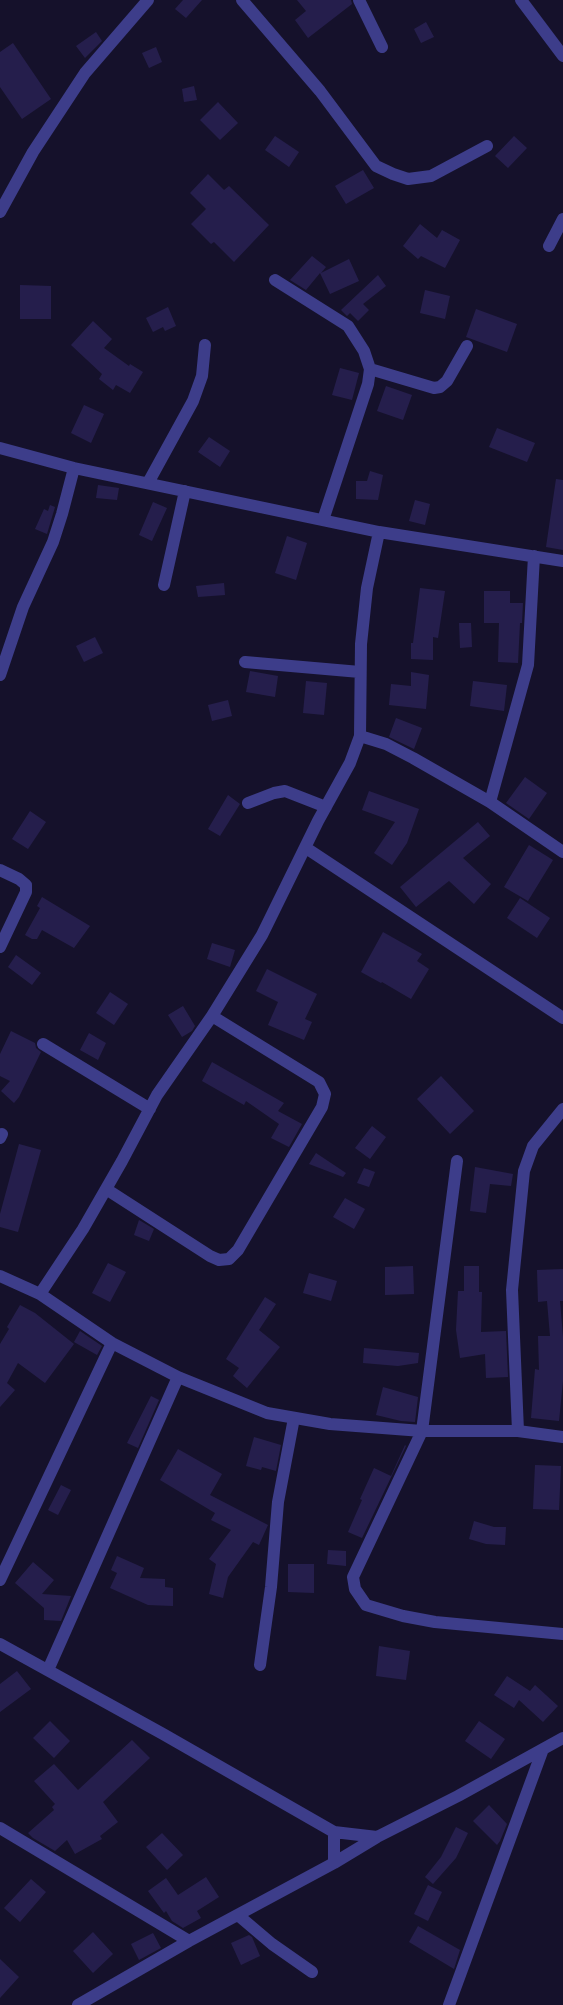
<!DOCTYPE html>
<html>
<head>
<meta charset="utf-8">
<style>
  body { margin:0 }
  canvas { display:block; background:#15112b }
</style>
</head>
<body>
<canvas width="563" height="2005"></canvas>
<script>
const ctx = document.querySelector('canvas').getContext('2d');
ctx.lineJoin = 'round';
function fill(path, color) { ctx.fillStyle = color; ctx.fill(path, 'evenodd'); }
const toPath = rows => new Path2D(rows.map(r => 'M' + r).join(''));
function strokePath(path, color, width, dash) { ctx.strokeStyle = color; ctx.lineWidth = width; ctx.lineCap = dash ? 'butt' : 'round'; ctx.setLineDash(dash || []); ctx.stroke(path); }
const building = toPath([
  [183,0,202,0,186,18,175,9],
  [297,0,351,0,352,4,308,38,295,20,306,11],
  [426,22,434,37,421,43,414,29],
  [96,32,102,41,85,58,76,46],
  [13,43,51,99,22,119,0,87,0,52],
  [156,47,162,62,149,68,142,53],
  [194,86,197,100,184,102,182,89],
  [218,102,238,123,220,140,200,120],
  [275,136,299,152,289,167,265,150],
  [514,136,527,148,508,168,495,156],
  [363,170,374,188,346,204,335,186],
  [208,174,224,190,229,186,269,225,234,262,214,242,211,244,191,224,206,209,190,193],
  [420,224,437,238,442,230,460,240,445,268,421,256,418,259,403,246],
  [312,256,326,267,321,273,349,259,359,281,330,294,320,273,306,290,290,280],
  [378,275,386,286,363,304,369,310,358,321,350,313,347,316,341,310],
  [20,285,51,286,51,319,20,319],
  [425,290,450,296,445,319,420,313],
  [168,307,176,326,165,331,163,327,153,332,146,318],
  [476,309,517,324,507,352,466,337],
  [93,321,112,339,104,348,129,366,130,364,143,372,130,393,116,385,113,390,99,379,102,374,71,345],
  [340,368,359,373,352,400,332,395],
  [386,386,412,395,403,420,377,411],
  [84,405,104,414,91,443,71,433],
  [497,428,535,443,527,462,489,447],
  [209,437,230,451,220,467,198,452],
  [370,471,383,475,378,500,356,499,356,481,367,481],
  [556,479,563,480,563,550,546,547],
  [98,485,119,488,117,500,96,498],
  [415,500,430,504,425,525,409,521],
  [153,502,167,508,152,541,139,535],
  [50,505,55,507,47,534,35,529,44,509,48,511],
  [287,536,307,543,296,580,275,573],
  [224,583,225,595,198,597,196,586],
  [420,588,445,591,438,638,433,637,433,660,411,659,411,643,413,643],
  [484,591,510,591,510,603,523,603,522,623,520,623,518,663,498,662,499,623,484,623],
  [459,623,471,623,472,647,460,648],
  [95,637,103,653,84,662,76,646],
  [250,671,278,676,275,697,246,692],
  [411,672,429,675,426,709,389,705,391,684,411,686],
  [306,681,327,683,324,715,303,713],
  [473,681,507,685,504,711,470,706],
  [228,700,232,716,212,721,208,705],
  [396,718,422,728,414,749,389,737],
  [525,777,547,793,529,819,506,803],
  [369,791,419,809,407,843,392,865,374,853,395,822,362,810],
  [228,795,240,804,220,836,208,829],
  [30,811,46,822,28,849,12,839],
  [478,822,490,836,463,858,491,884,474,904,449,881,416,907,400,887],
  [529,845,553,860,528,901,504,887],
  [42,897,90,926,74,948,42,930,37,939,32,939,25,935,40,908,37,906],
  [520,898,550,918,537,938,507,918],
  [383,932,422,954,417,961,429,969,411,999,382,982,381,983,361,972],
  [212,943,235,950,230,967,207,959],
  [16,955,41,973,32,985,8,967],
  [267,969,317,994,305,1019,312,1022,304,1040,268,1025,278,1002,256,991],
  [110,992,128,1004,114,1025,96,1013],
  [183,1006,195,1026,192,1031,182,1037,168,1015],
  [11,1031,35,1043,36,1048,41,1052,19,1097,14,1103,1,1091,10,1081,0,1076,0,1054],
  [89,1033,106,1043,98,1060,80,1050],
  [212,1062,284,1103,278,1111,302,1124,289,1147,271,1138,279,1124,246,1101,244,1105,202,1081],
  [441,1076,474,1111,450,1134,417,1099],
  [372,1126,386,1137,370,1159,355,1148],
  [19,1144,41,1150,18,1232,0,1227,0,1214],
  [316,1153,346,1173,343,1177,309,1164],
  [475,1167,513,1174,511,1186,490,1184,486,1213,470,1211],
  [364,1168,375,1172,369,1187,357,1183],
  [345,1198,365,1209,354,1229,333,1217],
  [139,1220,154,1229,149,1241,134,1235],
  [108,1263,126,1272,110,1302,92,1293],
  [413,1266,414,1294,385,1295,385,1267],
  [464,1266,479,1266,479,1292,482,1292,481,1332,506,1331,508,1377,486,1378,485,1354,460,1358,456,1330,458,1291,464,1291],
  [563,1269,563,1301,560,1301,563,1337,563,1381,559,1421,531,1418,535,1369,539,1370,538,1336,550,1336,547,1301,538,1302,537,1270],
  [309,1273,337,1281,331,1301,303,1293],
  [265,1297,276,1304,259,1330,280,1347,247,1388,233,1376,239,1368,226,1359],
  [20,1305,35,1313,74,1344,45,1383,18,1363,7,1383,15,1390,0,1407,0,1344,9,1329,7,1327],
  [80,1331,102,1346,97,1355,74,1342],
  [364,1348,419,1353,418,1363,398,1366,363,1363],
  [383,1387,418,1397,415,1422,401,1421,376,1415],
  [151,1396,159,1400,138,1448,127,1443],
  [254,1437,281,1445,276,1471,262,1467,261,1470,246,1466],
  [405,1445,406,1446,362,1538,348,1532,362,1500,360,1499,374,1468,391,1476],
  [178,1449,222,1474,210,1495,268,1525,259,1545,253,1542,228,1577,223,1598,209,1594,216,1564,209,1559,231,1530,211,1520,215,1513,160,1480],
  [535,1465,561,1466,559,1510,533,1509],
  [61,1485,71,1490,58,1515,48,1510],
  [474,1521,494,1527,506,1527,505,1545,486,1544,469,1539],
  [328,1550,346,1551,346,1566,327,1564],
  [117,1556,144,1568,140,1578,165,1579,165,1587,173,1588,173,1606,148,1605,110,1588,117,1573,111,1570],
  [33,1562,54,1580,42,1594,71,1596,61,1621,44,1620,44,1608,15,1583],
  [288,1564,314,1564,314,1593,288,1592],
  [379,1646,410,1651,406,1680,376,1676],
  [17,1671,31,1689,0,1712,0,1684],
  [507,1676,530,1691,535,1685,558,1706,543,1722,519,1700,514,1708,494,1695],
  [50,1721,70,1741,54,1758,33,1738],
  [479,1721,505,1739,491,1759,465,1741],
  [132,1740,150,1758,103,1802,118,1822,100,1836,102,1839,75,1854,67,1840,55,1851,33,1838,28,1833,54,1810,52,1807,55,1804,34,1781,54,1764,78,1790],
  [489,1805,507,1824,500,1841,497,1845,473,1821],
  [456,1827,468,1833,456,1858,433,1884,425,1877,441,1857],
  [162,1833,183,1855,167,1870,146,1847],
  [206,1877,219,1897,197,1911,201,1918,183,1928,172,1921,166,1911,164,1913,148,1891,166,1878,178,1895],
  [31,1879,46,1892,20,1922,4,1908],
  [428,1885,442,1892,428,1921,414,1914],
  [418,1926,460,1950,454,1969,409,1942],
  [93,1932,113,1954,93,1973,73,1951],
  [153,1933,161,1948,139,1960,131,1944],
  [249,1935,252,1937,260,1956,241,1965,231,1943],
  [0,1959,19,1977,0,1998]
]);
const street = toPath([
  [242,0,320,91,376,166,393,174,408,179,431,176,487,146],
  [359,0,382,47],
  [521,0,563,56],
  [0,212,33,152,85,73,148,0],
  [549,246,563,219],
  [275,280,348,326,364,351,370,369,368,384,323,520],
  [370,369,434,388,440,387,447,381,467,346],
  [0,448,74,468,379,532,563,561],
  [148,483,193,401,202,376,205,345],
  [164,585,185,491],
  [245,662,360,672],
  [0,675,23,607,53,542,62,514,74,468],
  [360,736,386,744,413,758,490,802,563,852],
  [490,802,528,665,534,556],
  [248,803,274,793,285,791,326,807],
  [306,848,563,1018],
  [0,870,19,879,26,885,26,892,0,947],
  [43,1044,150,1109],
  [0,1138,2,1134],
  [457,1161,422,1431,353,1577,355,1589,366,1605,403,1616,435,1622,563,1634],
  [106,1189,210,1256,219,1260,229,1259,238,1250,322,1107,325,1094,319,1082,212,1016],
  [0,1276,40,1294,112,1343,178,1377,267,1413,330,1424,422,1431,518,1431,563,1437],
  [40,1294,83,1229,122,1161,157,1095,212,1016,262,935,318,821,350,763,360,736,361,644,367,588,379,532],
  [518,1431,512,1290,524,1171,533,1146,563,1109],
  [0,1580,112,1343],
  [0,1644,163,1734,334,1832,377,1837],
  [260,1665,271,1587,278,1502,294,1418],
  [48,1670,178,1377],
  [0,1828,189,1941],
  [334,1863,334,1832],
  [239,1916,272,1944,312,1972],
  [78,2005,189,1941,334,1863,377,1837,458,1796,563,1738],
  [449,2005,543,1749]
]);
fill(building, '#251e4c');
strokePath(street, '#3d3d8a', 12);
</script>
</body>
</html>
